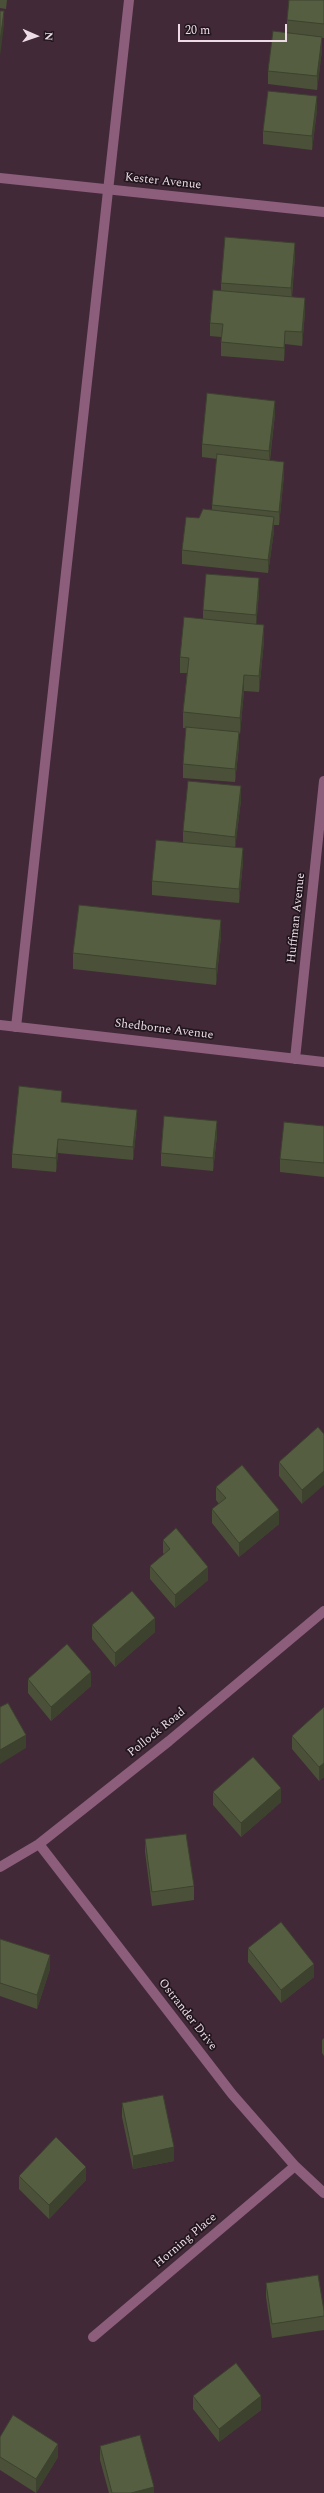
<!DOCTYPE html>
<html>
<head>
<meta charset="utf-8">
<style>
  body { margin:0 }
  #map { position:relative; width:324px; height:2493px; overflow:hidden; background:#422938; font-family:Spectral,serif }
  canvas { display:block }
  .north { position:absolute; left:16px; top:16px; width:40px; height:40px; -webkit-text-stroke:3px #21161d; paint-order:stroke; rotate:92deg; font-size:11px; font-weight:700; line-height:16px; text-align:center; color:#eddce5 }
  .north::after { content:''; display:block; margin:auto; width:14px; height:18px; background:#eddce5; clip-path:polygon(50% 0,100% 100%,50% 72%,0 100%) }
  .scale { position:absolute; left:178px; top:24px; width:109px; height:18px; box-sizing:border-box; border:2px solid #eddce5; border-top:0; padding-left:5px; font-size:12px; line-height:14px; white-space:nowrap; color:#eddce5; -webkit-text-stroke:3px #21161d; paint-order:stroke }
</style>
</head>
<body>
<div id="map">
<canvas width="324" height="2493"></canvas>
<div class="north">N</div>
<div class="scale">20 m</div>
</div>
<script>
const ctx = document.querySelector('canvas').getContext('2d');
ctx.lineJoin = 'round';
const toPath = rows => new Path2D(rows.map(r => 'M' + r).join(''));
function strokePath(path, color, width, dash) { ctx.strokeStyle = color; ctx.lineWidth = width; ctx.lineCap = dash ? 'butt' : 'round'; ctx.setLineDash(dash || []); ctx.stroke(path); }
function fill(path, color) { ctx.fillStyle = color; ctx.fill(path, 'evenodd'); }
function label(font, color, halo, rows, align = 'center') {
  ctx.font = font + ' Spectral,serif'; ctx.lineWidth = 3.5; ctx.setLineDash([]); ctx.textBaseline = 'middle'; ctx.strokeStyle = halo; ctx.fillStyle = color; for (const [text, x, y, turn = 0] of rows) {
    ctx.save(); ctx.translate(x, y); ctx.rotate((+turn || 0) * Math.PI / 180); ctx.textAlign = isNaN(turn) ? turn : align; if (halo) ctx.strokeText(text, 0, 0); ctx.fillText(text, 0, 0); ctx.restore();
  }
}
const lane = toPath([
  [16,1027,129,0]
]);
const street = toPath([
  [0,178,324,212],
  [0,1025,324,1062],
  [295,1059,324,781],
  [39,1844,232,2094,295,2166,324,2193],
  [0,1867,39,1844,169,1741,324,1611],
  [93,2337,295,2166]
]);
const wall = toPath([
  [0,0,7,0,6,9,0,8],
  [324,0,324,38,322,38,322,50,317,90,268,84,268,71,287,32,287,20],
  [317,110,312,150,263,144,263,131],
  [295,256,292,297,305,312,302,346,285,344,284,361,221,356,221,337,210,336,210,323,221,291,221,283],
  [275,414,270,460,284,475,279,525,274,525,274,531,268,573,182,564,182,550,199,518,212,510,212,505,217,459,202,457,202,444],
  [259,592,256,625,264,641,259,692,244,691,240,734,239,733,239,746,235,782,183,778,183,764,186,728,183,728,183,712,187,673,180,673,180,657,203,619,203,610],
  [241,800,235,848,243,862,239,903,152,895,152,881,183,843,183,831],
  [221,936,216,985,73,969,73,953],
  [62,1102,137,1123,133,1160,58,1153,56,1172,12,1168,12,1154],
  [324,1126,324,1177,280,1172,280,1159],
  [217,1135,213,1171,161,1166,161,1153],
  [318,1427,302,1504,279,1476,279,1462],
  [216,1487,279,1524,239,1557,212,1523,212,1509,219,1504,216,1500],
  [163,1540,208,1580,175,1608,150,1579,150,1566,164,1554,163,1553],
  [92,1625,155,1632,115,1667,92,1639],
  [28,1679,91,1686,51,1721,28,1693],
  [324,1707,324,1777,319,1781,292,1749,292,1736],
  [213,1792,281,1802,241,1837,213,1805],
  [145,1839,194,1886,194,1900,152,1906,145,1852],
  [0,1939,50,1969,37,2009,0,1996],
  [248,1948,314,1977,281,2003,248,1962],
  [324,2038,324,2056,322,2053,322,2040],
  [122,2103,174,2161,133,2169,122,2117],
  [19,2176,86,2180,49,2219,19,2189],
  [266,2283,324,2311,324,2330,272,2338,266,2297],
  [193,2396,261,2410,219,2442,193,2409],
  [0,2437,58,2457,36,2493,0,2470],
  [100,2446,154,2493,109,2493,100,2460]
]);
const shadedWall = toPath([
  [4,11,4,25,0,56,0,42],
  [322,37,322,50,317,90,317,76],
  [317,96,317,110,312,150,312,136],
  [295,243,295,256,291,302,291,288],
  [305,298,305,312,302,346,302,332],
  [285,331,285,344,284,361,284,348],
  [275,401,275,414,269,464,269,451],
  [284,462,284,475,279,525,279,512],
  [274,517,274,531,268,573,268,560],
  [259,578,259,592,256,629,256,615],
  [264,625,264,641,259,692,259,676],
  [244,675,244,691,240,734,240,718],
  [239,732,239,746,235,782,235,769],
  [241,786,241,800,235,850,235,837],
  [243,848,243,862,239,903,239,889],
  [221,920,221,936,216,985,216,969],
  [137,1110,137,1123,133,1160,133,1147],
  [217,1121,217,1135,213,1171,213,1158],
  [58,1139,58,1153,56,1172,56,1158],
  [324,1471,324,1485,302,1504,302,1490],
  [279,1510,279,1524,239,1557,239,1543],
  [208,1567,208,1580,175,1608,175,1595],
  [155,1618,155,1632,115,1667,115,1653],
  [91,1672,91,1686,51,1721,51,1707],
  [26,1735,26,1748,0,1764,0,1750],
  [324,1763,324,1777,319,1781,319,1767],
  [281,1788,281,1802,241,1837,241,1823],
  [50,1955,50,1969,37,2009,37,1995],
  [314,1964,314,1977,281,2003,281,1990],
  [174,2147,174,2161,133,2169,133,2156],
  [86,2167,86,2180,49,2219,49,2205],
  [261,2396,261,2410,219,2442,219,2429],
  [58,2444,58,2457,36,2493,36,2479],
  [154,2487,154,2493,131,2493]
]);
const building = toPath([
  [289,0,324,0,324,24,287,20,289,0],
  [0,11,4,11,0,42,0,11],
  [273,31,322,37,317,76,268,71,273,31],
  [268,91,317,96,312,136,263,131,268,91],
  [225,237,295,243,291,288,221,283,225,237],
  [213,290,305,298,302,332,285,331,284,348,221,342,223,324,210,323,213,290],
  [207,393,275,401,269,451,202,444,207,393],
  [217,454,284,462,279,512,212,505,217,454],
  [203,509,274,517,268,560,182,550,186,517,199,518,203,509],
  [206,574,259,578,256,615,203,610,206,574],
  [184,617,264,625,259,676,244,675,240,718,183,712,189,658,180,657,184,617],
  [186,727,239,732,235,769,183,764,186,727],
  [188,781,241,786,235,837,183,831,188,781],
  [156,840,243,848,239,889,152,881,156,840],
  [79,905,221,920,216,969,73,953,79,905],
  [19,1086,62,1091,61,1102,137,1110,133,1147,58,1139,56,1158,12,1154,19,1086],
  [164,1116,217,1121,213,1158,161,1153,164,1116],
  [284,1122,324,1126,324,1163,280,1159,284,1122],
  [318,1427,324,1434,324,1471,302,1490,279,1462,318,1427],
  [242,1465,279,1510,239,1543,212,1509,226,1498,216,1487,242,1465],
  [176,1528,208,1567,175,1595,150,1566,170,1549,163,1540,176,1528],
  [132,1591,155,1618,115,1653,92,1625,132,1591],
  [67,1644,91,1672,51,1707,28,1679,67,1644],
  [8,1703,26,1735,0,1750,0,1707,8,1703],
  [324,1707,324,1763,319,1767,292,1736,324,1707],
  [253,1757,281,1788,241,1823,213,1792,253,1757],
  [186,1834,194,1886,152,1892,145,1839,186,1834],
  [281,1922,314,1964,281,1990,248,1948,281,1922],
  [0,1939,50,1955,37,1995,0,1983,0,1939],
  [163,2095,174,2147,133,2156,122,2103,163,2095],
  [56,2137,86,2167,49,2205,19,2176,56,2137],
  [318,2275,324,2311,324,2316,272,2324,266,2283,318,2275],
  [236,2363,261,2396,219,2429,193,2396,236,2363],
  [13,2415,58,2444,36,2479,0,2457,0,2437,13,2415],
  [140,2435,154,2487,131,2493,112,2493,100,2446,140,2435]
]);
const streetNames = [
  ["Kester Avenue",163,182,6],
  ["Huffman Avenue",297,918,-84],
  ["Shedborne Avenue",164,1030,7],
  ["Pollock Road",157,1733,-39],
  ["Ostrander Drive",187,2015,52],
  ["Horning Place",186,2241,-40]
];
strokePath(lane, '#8c5e7b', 10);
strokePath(street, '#8c5e7b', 10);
fill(wall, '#4a5138');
fill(shadedWall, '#3c422e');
fill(building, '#565e41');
strokePath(building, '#3c422e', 1);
label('12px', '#eddce5', '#21161d', streetNames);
</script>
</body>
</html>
